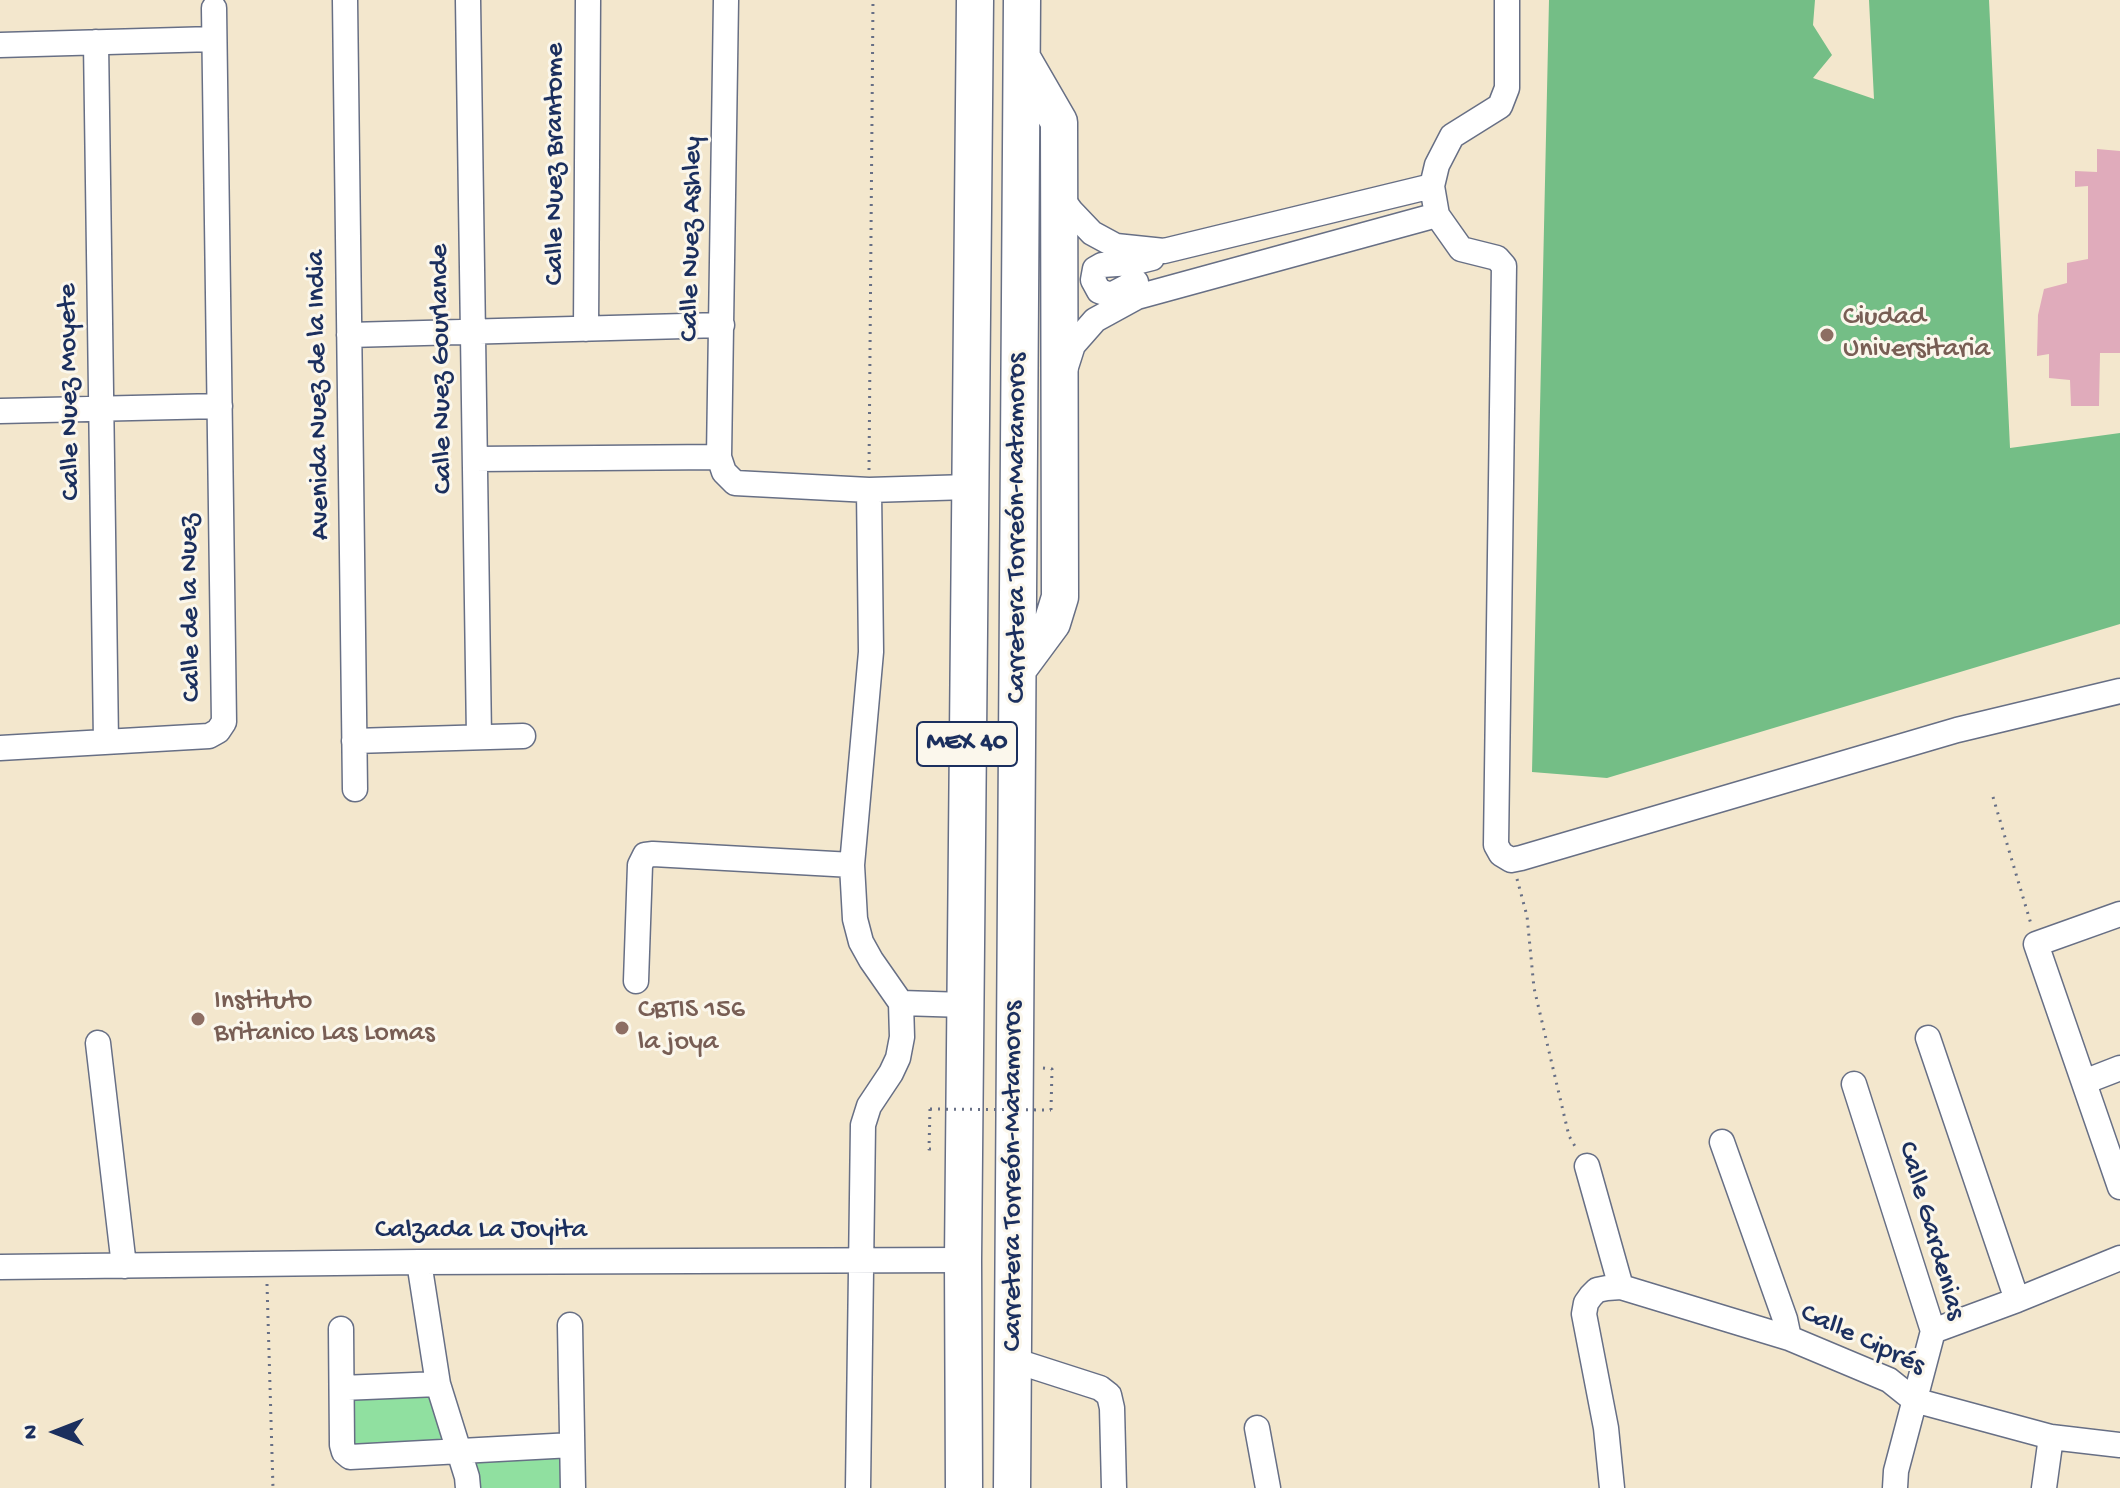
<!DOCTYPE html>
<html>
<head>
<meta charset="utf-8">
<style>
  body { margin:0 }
  #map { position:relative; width:2120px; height:1488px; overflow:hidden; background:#f3e7cd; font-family:"Gochi Hand",sans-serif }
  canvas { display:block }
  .north { position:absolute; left:16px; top:1392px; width:80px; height:80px; -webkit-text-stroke:6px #fbf7ec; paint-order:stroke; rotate:270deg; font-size:22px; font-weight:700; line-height:32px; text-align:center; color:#1b2f5e }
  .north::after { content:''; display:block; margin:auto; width:28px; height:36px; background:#1b2f5e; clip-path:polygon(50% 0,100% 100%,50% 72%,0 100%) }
</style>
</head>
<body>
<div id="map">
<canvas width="2120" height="1488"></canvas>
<div class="north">N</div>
</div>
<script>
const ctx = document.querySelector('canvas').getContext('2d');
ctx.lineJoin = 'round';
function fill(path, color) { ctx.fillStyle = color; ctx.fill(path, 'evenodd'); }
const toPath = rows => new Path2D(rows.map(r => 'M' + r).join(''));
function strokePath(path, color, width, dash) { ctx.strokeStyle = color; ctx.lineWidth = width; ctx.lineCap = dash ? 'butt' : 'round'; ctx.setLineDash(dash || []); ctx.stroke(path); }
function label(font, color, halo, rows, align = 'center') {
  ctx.font = font + ' "Gochi Hand",sans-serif'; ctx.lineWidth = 6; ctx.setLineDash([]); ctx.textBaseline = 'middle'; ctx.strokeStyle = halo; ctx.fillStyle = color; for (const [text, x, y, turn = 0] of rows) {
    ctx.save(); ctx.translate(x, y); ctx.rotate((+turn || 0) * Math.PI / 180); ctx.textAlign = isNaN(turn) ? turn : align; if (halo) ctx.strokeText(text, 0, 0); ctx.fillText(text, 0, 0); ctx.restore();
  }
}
const green = toPath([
  [435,1387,453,1448,353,1455,344,1392],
  [568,1447,569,1488,473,1488,463,1453]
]);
const forest = toPath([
  [1549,0,1815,0,1813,25,1832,55,1813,78,1874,99,1869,0,1989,0,2010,448,2120,433,2120,624,1607,778,1532,772]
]);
const building = toPath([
  [2097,149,2120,151,2120,353,2100,353,2099,406,2071,406,2070,380,2049,378,2049,354,2037,356,2038,315,2044,289,2067,283,2067,263,2088,259,2088,186,2075,187,2075,171,2097,172]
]);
const path = toPath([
  [869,470,873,0],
  [1993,797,2031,924],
  [1517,879,1527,916,1534,988,1569,1136,1576,1148],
  [1043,1068,1052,1069,1051,1110],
  [930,1109,929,1149,937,1149],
  [267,1284,273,1488]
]);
const minor = toPath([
  [345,0,355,789],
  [468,0,479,737],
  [726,0,719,457,724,472,735,483,869,490,969,487],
  [1507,0,1507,88,1500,106,1452,136,1437,165,1432,186,1437,215,1461,249,1497,258,1504,266,1496,845,1501,854,1511,860,1521,858,1957,730,2120,691],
  [96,42,106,742],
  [0,45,214,39],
  [1060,196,1071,211,1092,233,1116,246,1164,251,1432,186],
  [1136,282,1111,295,1099,291,1093,280,1095,269,1102,265,1132,263,1152,258],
  [586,329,588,0],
  [349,335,722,325],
  [1065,370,1073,345,1095,320,1137,297,1437,215],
  [0,411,220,406],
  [475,459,719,457],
  [354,741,523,736],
  [0,748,209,736,218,731,224,722,214,8],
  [2120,914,2036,944,2120,1187],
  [636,981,640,865,645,855,653,854,852,865],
  [901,1003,965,1005],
  [1928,1038,2017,1300],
  [98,1043,124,1266],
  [2084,1082,2120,1068],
  [1854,1084,1933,1331,1896,1471,1895,1488],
  [1722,1142,1785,1319,1789,1338],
  [1587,1166,1621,1287],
  [419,1262,438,1384,467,1477,468,1488],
  [0,1267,419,1262,963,1260],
  [570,1325,573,1488],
  [341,1329,342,1445,344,1452,350,1457,572,1445],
  [1933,1331,2017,1300,2120,1258],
  [1013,1360,1100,1388,1109,1395,1112,1408,1114,1488],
  [342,1388,438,1384],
  [1257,1428,1268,1488],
  [858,1488,863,1125,869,1106,891,1073,898,1058,902,1037,901,1003,871,960,861,942,855,919,852,865,871,652,869,490],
  [1612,1488,1606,1428,1584,1314,1586,1303,1591,1296,1597,1290,1607,1288,1621,1287,1789,1338,1889,1380,1914,1400,2051,1437,2120,1445],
  [2044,1488,2051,1437]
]);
const highway = toPath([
  [1018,669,1052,623,1060,597,1059,122,1022,58],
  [964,1488,963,1260,975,0],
  [1012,1488,1022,0]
]);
const pathBridge = toPath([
  [930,1109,1051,1110]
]);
const markers = [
  [1827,335,8,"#8d6e63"],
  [198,1019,8,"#8d6e63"],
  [622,1028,8,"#8d6e63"]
];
const shields = [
  [967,744,100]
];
const shieldNames = [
  ["MEX 40",967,744]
];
const streetNames = [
  ["Calle Nuez Brantome",557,164,-90],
  ["Calle Nuez Ashley",693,239,-89],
  ["Calle Nuez Gourlande",443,369,-91],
  ["Calle Nuez Moyete",71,392,-91],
  ["Avenida Nuez de la India",320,395,-91],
  ["Carretera Torreón-Matamoros",1019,528,-90],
  ["Calle de la Nuez",192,608,-91],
  ["Carretera Torreón-Matamoros",1015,1176,-90],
  ["Calle Gardenias",1930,1231,74],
  ["Calzada La Joyita",481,1232],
  ["Calle Ciprés",1862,1341,25]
];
const educationNames = [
  ["Ciudad",1843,319],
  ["Universitaria",1843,351],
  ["Instituto",214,1003],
  ["Britanico Las Lomas",214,1035],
  ["CBTIS 156",638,1012],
  ["la joya",638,1044]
];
fill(green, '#90e0a0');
fill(forest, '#74be86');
fill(building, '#e0abbb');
strokePath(minor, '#676f85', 27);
strokePath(highway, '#676f85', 39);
strokePath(path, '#676f85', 3, [2, 6]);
strokePath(minor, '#fff', 24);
strokePath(highway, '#fff', 36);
strokePath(pathBridge, '#676f85', 3, [2, 6]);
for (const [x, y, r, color] of markers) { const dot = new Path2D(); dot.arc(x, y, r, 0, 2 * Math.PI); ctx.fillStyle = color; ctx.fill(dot); strokePath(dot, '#fbf7ec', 3); }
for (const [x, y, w] of shields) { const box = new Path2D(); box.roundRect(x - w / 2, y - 22, w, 44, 6); ctx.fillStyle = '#fbf7ec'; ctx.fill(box); strokePath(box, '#1b2f5e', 2); }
label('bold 26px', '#1b2f5e', null, shieldNames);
label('28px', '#1b2f5e', '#fbf7ec', streetNames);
label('28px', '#785e54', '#fbf7ec', educationNames, 'left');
</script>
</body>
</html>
